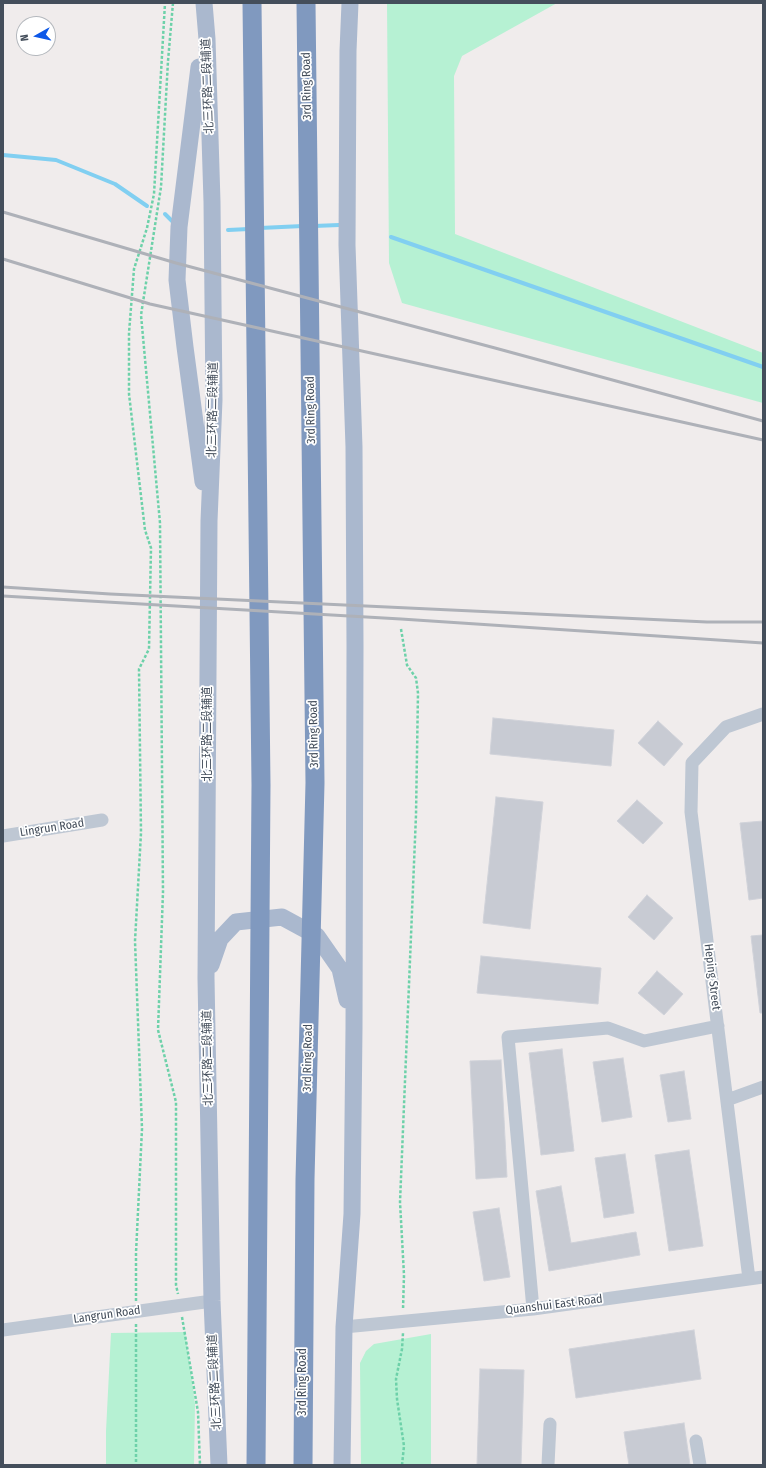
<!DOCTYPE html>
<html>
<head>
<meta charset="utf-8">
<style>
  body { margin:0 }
  #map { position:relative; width:766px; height:1468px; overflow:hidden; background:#f0ecec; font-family:"Fira Sans Condensed",sans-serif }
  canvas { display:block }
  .frame { position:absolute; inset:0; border:4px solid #444e5b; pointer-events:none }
  .north { position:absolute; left:16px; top:16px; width:40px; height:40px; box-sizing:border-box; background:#fff; border:1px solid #b4b8bd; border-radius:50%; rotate:262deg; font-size:11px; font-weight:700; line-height:16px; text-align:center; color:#444e5b }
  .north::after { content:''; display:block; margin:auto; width:14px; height:18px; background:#0d58e8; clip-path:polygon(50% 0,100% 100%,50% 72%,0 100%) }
</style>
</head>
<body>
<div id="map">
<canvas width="766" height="1468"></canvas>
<div class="frame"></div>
<div class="north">N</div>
</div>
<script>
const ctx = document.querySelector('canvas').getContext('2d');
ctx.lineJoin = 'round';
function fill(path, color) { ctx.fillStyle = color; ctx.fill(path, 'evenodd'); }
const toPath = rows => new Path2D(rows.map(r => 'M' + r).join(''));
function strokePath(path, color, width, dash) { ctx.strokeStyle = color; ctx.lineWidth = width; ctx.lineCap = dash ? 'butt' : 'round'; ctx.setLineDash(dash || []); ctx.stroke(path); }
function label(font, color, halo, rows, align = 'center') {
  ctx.font = font + ' "Fira Sans Condensed","Noto Sans SC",sans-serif'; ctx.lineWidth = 3.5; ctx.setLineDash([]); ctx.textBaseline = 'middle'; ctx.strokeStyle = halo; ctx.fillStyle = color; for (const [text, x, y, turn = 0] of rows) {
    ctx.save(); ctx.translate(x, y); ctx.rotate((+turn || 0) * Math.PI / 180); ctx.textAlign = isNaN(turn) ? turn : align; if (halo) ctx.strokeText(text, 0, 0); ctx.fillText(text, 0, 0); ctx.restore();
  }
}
const green = toPath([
  [387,3,557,3,462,56,454,76,455,234,763,353,763,403,402,303,389,263],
  [185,1332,195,1404,194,1465,106,1465,106,1431,111,1333],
  [431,1334,431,1465,361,1465,360,1363,366,1351,374,1344]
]);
const stream = toPath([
  [3,155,56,160,115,184,147,206],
  [165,214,172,221],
  [314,226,339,225],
  [260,228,303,226],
  [228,230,249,229],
  [391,237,763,367]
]);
const building = toPath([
  [493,718,614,730,611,766,490,754,493,718],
  [658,721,683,744,664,766,638,743,658,721],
  [496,797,543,802,530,929,483,923,496,797],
  [637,800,663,823,643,844,617,821,637,800],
  [763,821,763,898,749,900,740,823,763,821],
  [647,895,673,918,654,940,628,917,647,895],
  [763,935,763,1013,760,1013,751,936,763,935],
  [481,956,601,968,598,1004,477,993,481,956],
  [657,971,683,994,664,1015,638,993,657,971],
  [562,1049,574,1151,541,1155,529,1053,562,1049],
  [623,1058,632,1117,602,1122,593,1062,623,1058],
  [501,1060,507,1177,476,1179,470,1061,501,1060],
  [684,1071,691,1119,668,1122,660,1075,684,1071],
  [689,1150,703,1246,669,1251,655,1155,689,1150],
  [625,1154,634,1213,604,1218,595,1158,625,1154],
  [561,1186,571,1243,636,1232,640,1255,549,1271,536,1191,561,1186],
  [499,1208,510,1277,484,1281,473,1212,499,1208],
  [694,1330,701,1379,576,1398,569,1349,694,1330],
  [480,1369,524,1370,521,1465,477,1465,480,1369],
  [684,1423,690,1465,629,1465,624,1432,684,1423]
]);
const path = toPath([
  [173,3,168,61,161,187,141,315,160,523,163,892,158,1030,176,1102,176,1285,178,1294],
  [401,629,407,665,416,678,418,693,416,815,400,1202,404,1275,403,1310],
  [136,1301,136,1253,142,1129,135,941,141,833,139,669,149,649,151,548,145,530,129,394,129,333,134,269,147,228,154,194,165,3],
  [182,1317,198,1412,200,1465],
  [136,1324,136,1465],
  [402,1465,404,1446,397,1399,396,1379,402,1349,403,1333]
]);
const minor = toPath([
  [3,836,102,820],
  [727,1100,763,1087],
  [749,1279,691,812,692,763,726,727,763,714],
  [533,1309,508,1037,608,1028,644,1041,718,1026],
  [344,1327,533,1309,763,1277],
  [3,1330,212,1301],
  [696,1441,700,1465],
  [548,1465,550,1424]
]);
const major = toPath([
  [204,3,207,39,212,202,214,400,209,521,206,978,212,1301,219,1465],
  [199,67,179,227,177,280,185,347,203,482],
  [211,965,220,939,236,922,282,917,317,936,340,969,347,1000],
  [342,1465,344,1327,352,1214,354,1028,355,646,354,447,347,245,348,51,350,3]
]);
const highway = toPath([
  [252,3,261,785,256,1465],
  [303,1465,305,1179,315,783,306,3]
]);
const rail = toPath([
  [3,212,176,263,495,348,763,421],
  [3,259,150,304,763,440],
  [3,587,110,594,707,622,763,622],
  [3,596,401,619,763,643]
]);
const streetNames = [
  ["北三环路二段辅道",208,86,-92],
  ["3rd Ring Road",307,86,-91],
  ["北三环路二段辅道",213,410,-89],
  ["3rd Ring Road",311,410,-91],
  ["北三环路二段辅道",208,734,-90],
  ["3rd Ring Road",314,734,-91],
  ["Lingrun Road",52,828,-9],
  ["Heping Street",712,977,83],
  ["北三环路二段辅道",208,1058,-91],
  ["3rd Ring Road",308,1058,-89],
  ["Quanshui East Road",554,1305,-7],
  ["Langrun Road",107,1315,-8],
  ["北三环路二段辅道",215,1382,-93],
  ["3rd Ring Road",303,1382,-90]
];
fill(green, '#b6f1d3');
strokePath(stream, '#81cff1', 4);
fill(building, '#c8cbd3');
strokePath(building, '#d0d2d9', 1);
strokePath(path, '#6dd1a9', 2.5, [3, 2]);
strokePath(minor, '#bec7d3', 13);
strokePath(major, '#aab8ce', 17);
strokePath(highway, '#8099bf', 19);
strokePath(rail, '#aeb1b8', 3);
label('12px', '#444e5b', '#fff', streetNames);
</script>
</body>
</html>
